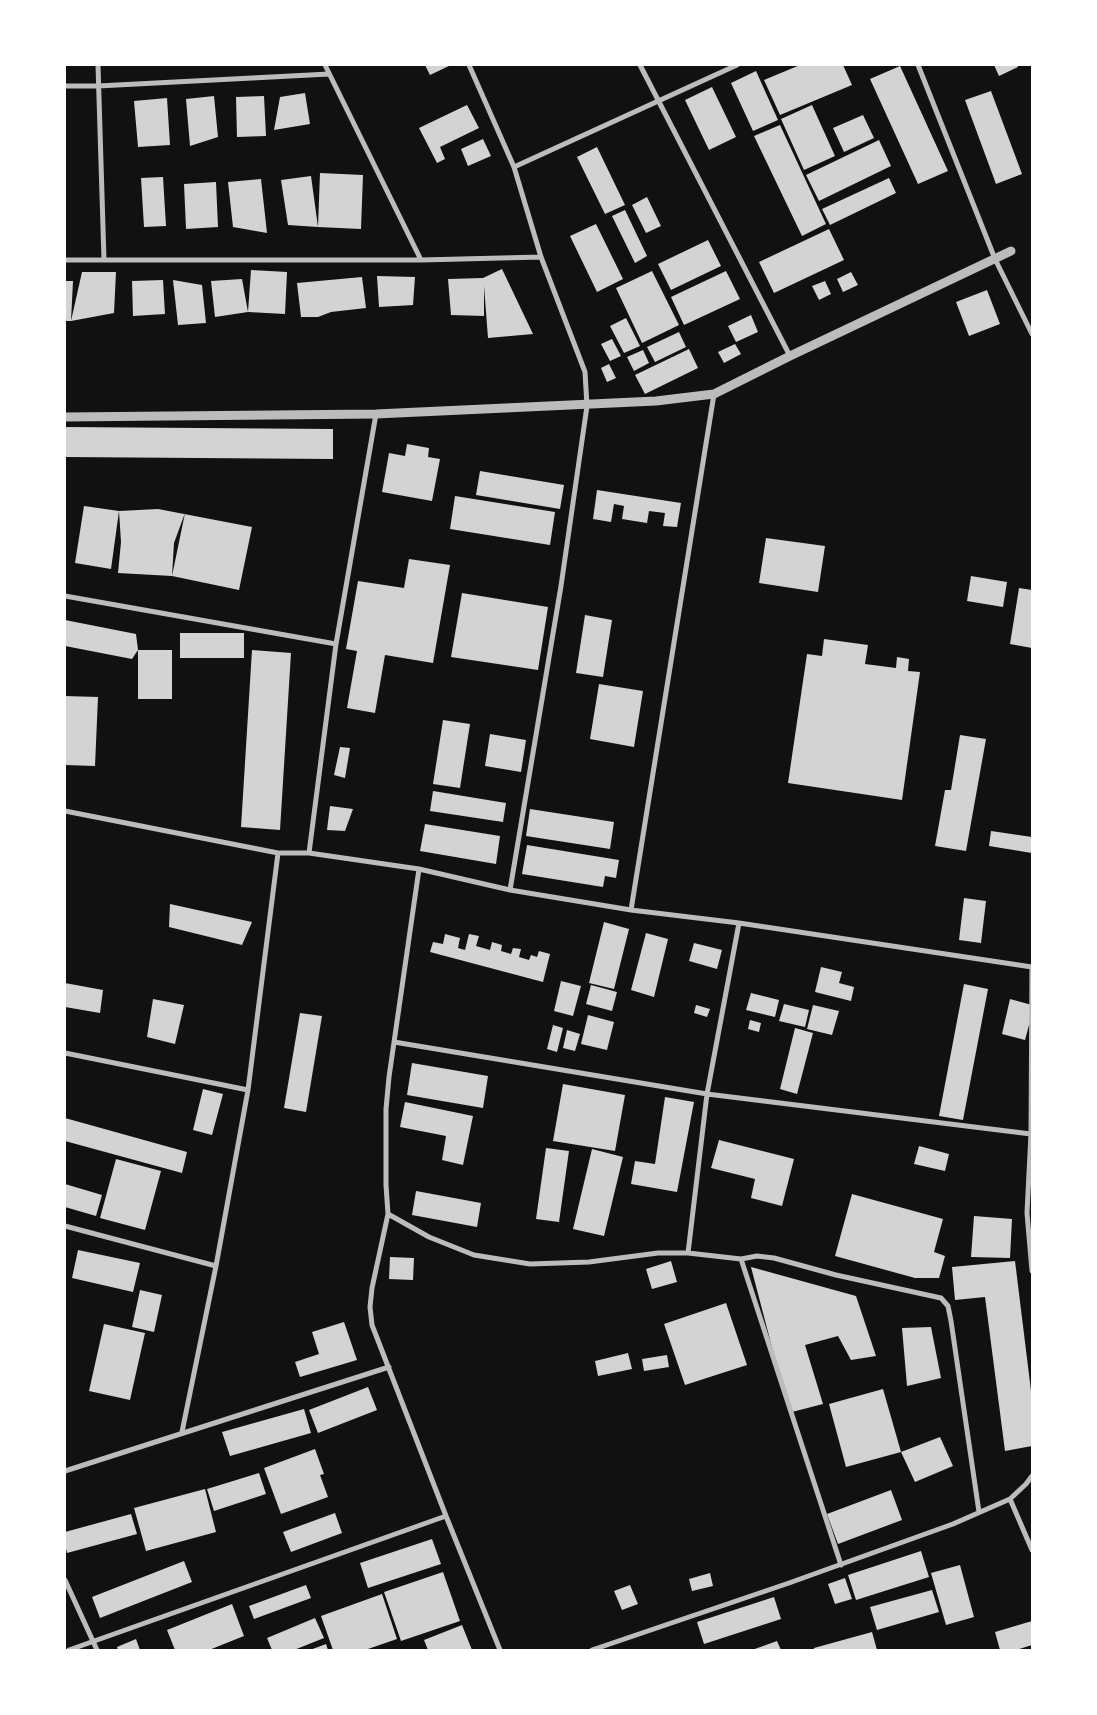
<!DOCTYPE html>
<html>
<head>
<meta charset="utf-8">
<style>
  body { margin:0 }
  #map { position:relative; width:1097px; height:1715px; overflow:hidden; background:#111; font-family:"Titillium Web",sans-serif }
  canvas { display:block }
  .frame { position:absolute; inset:0; border:66px solid #fff; pointer-events:none }
</style>
</head>
<body>
<div id="map">
<canvas width="1097" height="1715"></canvas>
<div class="frame"></div>
</div>
<script>
const ctx = document.querySelector('canvas').getContext('2d');
ctx.lineJoin = 'round';
function fill(path, color) { ctx.fillStyle = color; ctx.fill(path, 'evenodd'); }
const toPath = rows => new Path2D(rows.map(r => 'M' + r).join(''));
function strokePath(path, color, width, dash) { ctx.strokeStyle = color; ctx.lineWidth = width; ctx.lineCap = dash ? 'butt' : 'round'; ctx.setLineDash(dash || []); ctx.stroke(path); }
const building = toPath([
  [425,65,451,65,430,75],
  [800,65,843,65,852,85,780,115,764,80],
  [994,65,1017,65,1018,67,999,76],
  [900,66,948,171,918,184,870,79],
  [756,71,778,120,753,131,731,83],
  [712,87,736,137,709,150,685,100],
  [991,91,1022,174,996,184,965,100],
  [305,93,310,124,274,130,280,97],
  [214,96,218,137,190,146,186,99],
  [264,96,266,136,237,137,236,97],
  [167,98,170,145,138,147,134,101],
  [467,105,479,128,440,147,445,159,437,163,419,128],
  [812,105,835,156,804,170,781,119],
  [863,115,874,138,844,152,833,128],
  [780,125,826,224,802,236,754,136],
  [483,139,491,156,468,166,461,149],
  [879,140,891,166,819,201,806,175],
  [597,147,625,205,605,214,577,157],
  [320,173,363,175,361,229,318,227,288,225,281,180,311,176,318,227],
  [163,177,166,226,144,227,141,178],
  [889,178,896,193,830,225,822,209],
  [261,179,267,233,233,227,228,182],
  [216,182,218,227,186,229,184,184],
  [647,197,661,226,646,233,632,205],
  [625,210,647,256,635,263,612,216],
  [596,224,623,279,597,292,570,236],
  [829,229,844,260,774,293,759,262],
  [708,240,721,266,671,290,658,264],
  [502,269,533,334,488,338,484,286,484,316,451,315,448,279,483,278],
  [251,270,287,272,285,314,248,312,215,317,211,281,242,279,248,312],
  [652,271,679,325,642,343,616,288],
  [726,271,740,299,684,325,671,297],
  [82,272,116,272,114,313,71,321],
  [851,272,858,285,843,292,837,279],
  [377,276,415,277,413,305,379,307],
  [362,277,366,308,331,312,318,317,301,317,297,283],
  [163,280,165,314,133,316,132,281],
  [173,280,202,285,206,323,178,325],
  [65,281,73,281,71,321,65,321],
  [825,281,831,294,819,300,812,286],
  [987,290,1000,324,969,336,956,302],
  [751,315,758,332,736,342,728,326],
  [626,318,640,346,624,353,610,326],
  [679,332,686,347,655,362,647,347],
  [612,339,621,356,610,361,601,344],
  [735,344,741,354,724,363,718,352],
  [689,349,698,368,645,394,635,375],
  [643,350,649,363,634,371,627,357],
  [609,364,616,378,607,382,601,368],
  [65,427,333,429,333,459,65,457],
  [407,444,429,448,428,457,440,459,432,501,382,492,389,453,405,456],
  [480,471,564,485,560,509,476,495],
  [597,490,681,503,677,527,663,526,665,513,649,511,647,523,622,519,624,506,614,504,611,522,593,519],
  [455,496,555,512,550,545,450,529],
  [84,506,119,511,111,569,75,563],
  [158,509,252,527,239,590,172,576,118,573,121,542,119,511],
  [185,513,172,576,174,543],
  [766,538,825,546,818,592,759,583],
  [409,559,450,565,433,663,385,655,375,713,347,708,357,651,346,649,358,581,404,588],
  [971,576,1007,582,1003,607,967,601],
  [1019,588,1032,590,1032,648,1010,644],
  [462,593,548,607,538,670,451,657],
  [585,615,612,620,603,677,576,673],
  [65,620,136,634,138,650,172,650,172,699,138,699,138,650,132,659,65,646],
  [180,633,244,633,244,658,180,658],
  [824,639,868,645,865,664,896,668,897,657,909,659,908,671,920,672,902,800,788,783,807,654,822,656],
  [252,650,291,653,280,830,241,827],
  [599,684,643,691,634,747,590,739],
  [65,696,98,697,95,766,65,765],
  [443,720,470,724,460,788,433,784],
  [490,734,526,740,521,772,485,766],
  [960,735,986,739,966,851,935,846,945,790,951,790],
  [340,747,350,748,345,778,334,775],
  [433,791,506,803,503,822,430,811],
  [330,806,353,809,345,831,327,830],
  [530,809,614,822,610,849,526,836],
  [425,824,500,836,496,864,420,851],
  [991,831,1032,837,1032,853,989,846],
  [527,845,619,860,616,878,605,876,603,887,522,874],
  [964,898,986,901,981,943,959,940],
  [170,904,252,922,242,945,169,927],
  [604,922,629,929,614,989,589,983],
  [646,933,668,939,654,997,631,990],
  [445,934,460,938,458,948,465,950,469,934,479,936,476,946,490,950,492,942,502,945,501,951,511,954,513,948,521,949,519,957,529,960,531,955,537,957,539,951,550,954,543,982,430,952,433,942,443,944],
  [694,943,722,950,717,969,689,961],
  [821,967,842,972,839,983,854,987,851,1001,815,992],
  [561,981,581,986,573,1016,554,1011],
  [65,983,103,990,100,1013,65,1007],
  [964,984,988,989,963,1120,939,1116],
  [591,985,617,992,612,1011,586,1004],
  [751,993,779,1000,775,1017,746,1010],
  [153,999,184,1005,175,1044,147,1037],
  [1010,999,1032,1005,1032,1014,1025,1040,1002,1034],
  [784,1004,809,1010,805,1027,779,1021],
  [696,1005,710,1009,707,1017,694,1013],
  [813,1005,839,1011,832,1035,807,1029],
  [300,1013,322,1016,306,1112,284,1108],
  [588,1015,614,1022,607,1050,581,1044],
  [750,1020,761,1023,759,1032,748,1029],
  [553,1025,563,1028,557,1052,547,1049],
  [795,1028,813,1033,797,1094,780,1089],
  [567,1030,580,1034,575,1051,563,1048],
  [412,1063,488,1076,483,1108,407,1095],
  [563,1084,625,1095,615,1151,553,1141],
  [203,1089,223,1094,212,1135,193,1130],
  [665,1097,694,1102,677,1192,631,1184,635,1161,655,1164],
  [405,1102,473,1116,463,1165,442,1160,446,1136,400,1127],
  [65,1118,187,1152,182,1173,65,1141],
  [719,1140,794,1159,782,1206,751,1198,755,1179,711,1168],
  [919,1146,949,1154,945,1171,914,1164],
  [546,1148,569,1151,559,1222,536,1219],
  [592,1149,623,1157,604,1236,573,1229],
  [116,1159,161,1171,145,1230,100,1218],
  [65,1184,102,1195,96,1216,65,1207],
  [416,1191,481,1203,477,1227,412,1215],
  [852,1194,943,1219,934,1252,945,1256,939,1278,915,1278,835,1256],
  [974,1216,1012,1219,1010,1258,971,1257],
  [78,1250,140,1263,133,1292,72,1278],
  [390,1257,414,1258,413,1280,389,1279],
  [671,1261,677,1282,652,1289,646,1269],
  [1015,1261,1032,1399,1032,1446,1005,1451,985,1297,955,1300,952,1267],
  [751,1267,856,1296,876,1356,851,1360,838,1336,805,1345,823,1404,792,1412,773,1351],
  [140,1290,162,1295,154,1332,132,1327],
  [726,1303,747,1365,685,1385,664,1324],
  [344,1322,357,1360,300,1377,295,1362,319,1354,312,1332],
  [104,1324,145,1333,130,1400,89,1391],
  [931,1327,941,1378,907,1386,902,1328],
  [628,1353,632,1369,598,1376,595,1361],
  [667,1355,669,1367,644,1371,642,1359],
  [368,1387,377,1410,318,1433,309,1410],
  [883,1389,901,1452,846,1467,829,1404],
  [304,1409,311,1433,230,1456,222,1432],
  [940,1437,953,1466,915,1482,901,1452],
  [315,1449,324,1474,320,1475,328,1497,281,1514,264,1468],
  [259,1473,266,1494,214,1511,207,1489],
  [205,1489,216,1532,146,1551,134,1508],
  [891,1490,902,1520,838,1544,827,1514],
  [335,1513,342,1533,291,1552,283,1532],
  [131,1514,137,1534,67,1553,65,1544,65,1532],
  [432,1539,441,1564,368,1588,360,1563],
  [921,1551,929,1577,856,1600,848,1575],
  [184,1561,192,1582,100,1618,92,1597],
  [960,1565,974,1617,946,1625,931,1573],
  [443,1572,460,1621,401,1641,384,1592],
  [710,1573,713,1586,692,1591,689,1579],
  [845,1578,852,1599,835,1604,828,1584],
  [306,1585,311,1598,254,1619,249,1606],
  [630,1585,638,1604,622,1610,614,1591],
  [932,1590,939,1612,877,1630,870,1607],
  [382,1594,397,1639,365,1650,333,1650,321,1616],
  [774,1597,781,1619,704,1644,697,1622],
  [232,1604,244,1636,209,1650,175,1650,167,1630],
  [315,1618,324,1638,294,1650,272,1650,267,1638],
  [1032,1621,1032,1645,1016,1650,1000,1650,995,1632],
  [462,1625,472,1650,428,1650,424,1640],
  [872,1632,877,1650,814,1650,814,1648],
  [136,1639,140,1650,118,1650,117,1647],
  [777,1641,781,1650,752,1650],
  [326,1644,328,1650,310,1650]
]);
const minor = toPath([
  [98,65,104,260],
  [325,65,421,260],
  [469,65,514,167,541,257,585,372,587,406,561,586,510,890],
  [640,65,790,356],
  [918,65,995,259,1032,334],
  [65,86,98,86,329,74],
  [514,167,737,65],
  [65,260,421,260,541,257],
  [65,596,336,644],
  [65,811,278,853,309,853,419,869,510,890,631,910,739,923,1032,967],
  [309,853,336,644,376,414],
  [419,869,389,1077,386,1109,386,1185,388,1214,372,1288,370,1307,372,1325,446,1516,500,1650],
  [631,910,714,394],
  [1032,967,1031,1134,1027,1213,1032,1271],
  [394,1042,707,1094,1031,1134],
  [65,1053,248,1090],
  [388,1214,429,1237,474,1255,530,1264,589,1262,658,1253,688,1253,741,1259,757,1256,774,1258,836,1275,941,1298,948,1306,951,1321,979,1512],
  [65,1226,216,1266],
  [688,1253,707,1094,739,923],
  [741,1259,841,1565],
  [182,1432,216,1266,248,1090,278,853],
  [65,1471,389,1367],
  [1010,1499,1032,1550],
  [65,1580,97,1650],
  [69,1650,446,1516],
  [592,1650,789,1583,953,1524,1010,1499,1026,1484,1032,1476]
]);
const tertiary = toPath([
  [65,417,376,414,656,401,714,394,790,356,1011,251]
]);
fill(building, '#d3d3d3');
strokePath(minor, '#bcbcbc', 5);
strokePath(tertiary, '#bcbcbc', 9);
</script>
</body>
</html>
